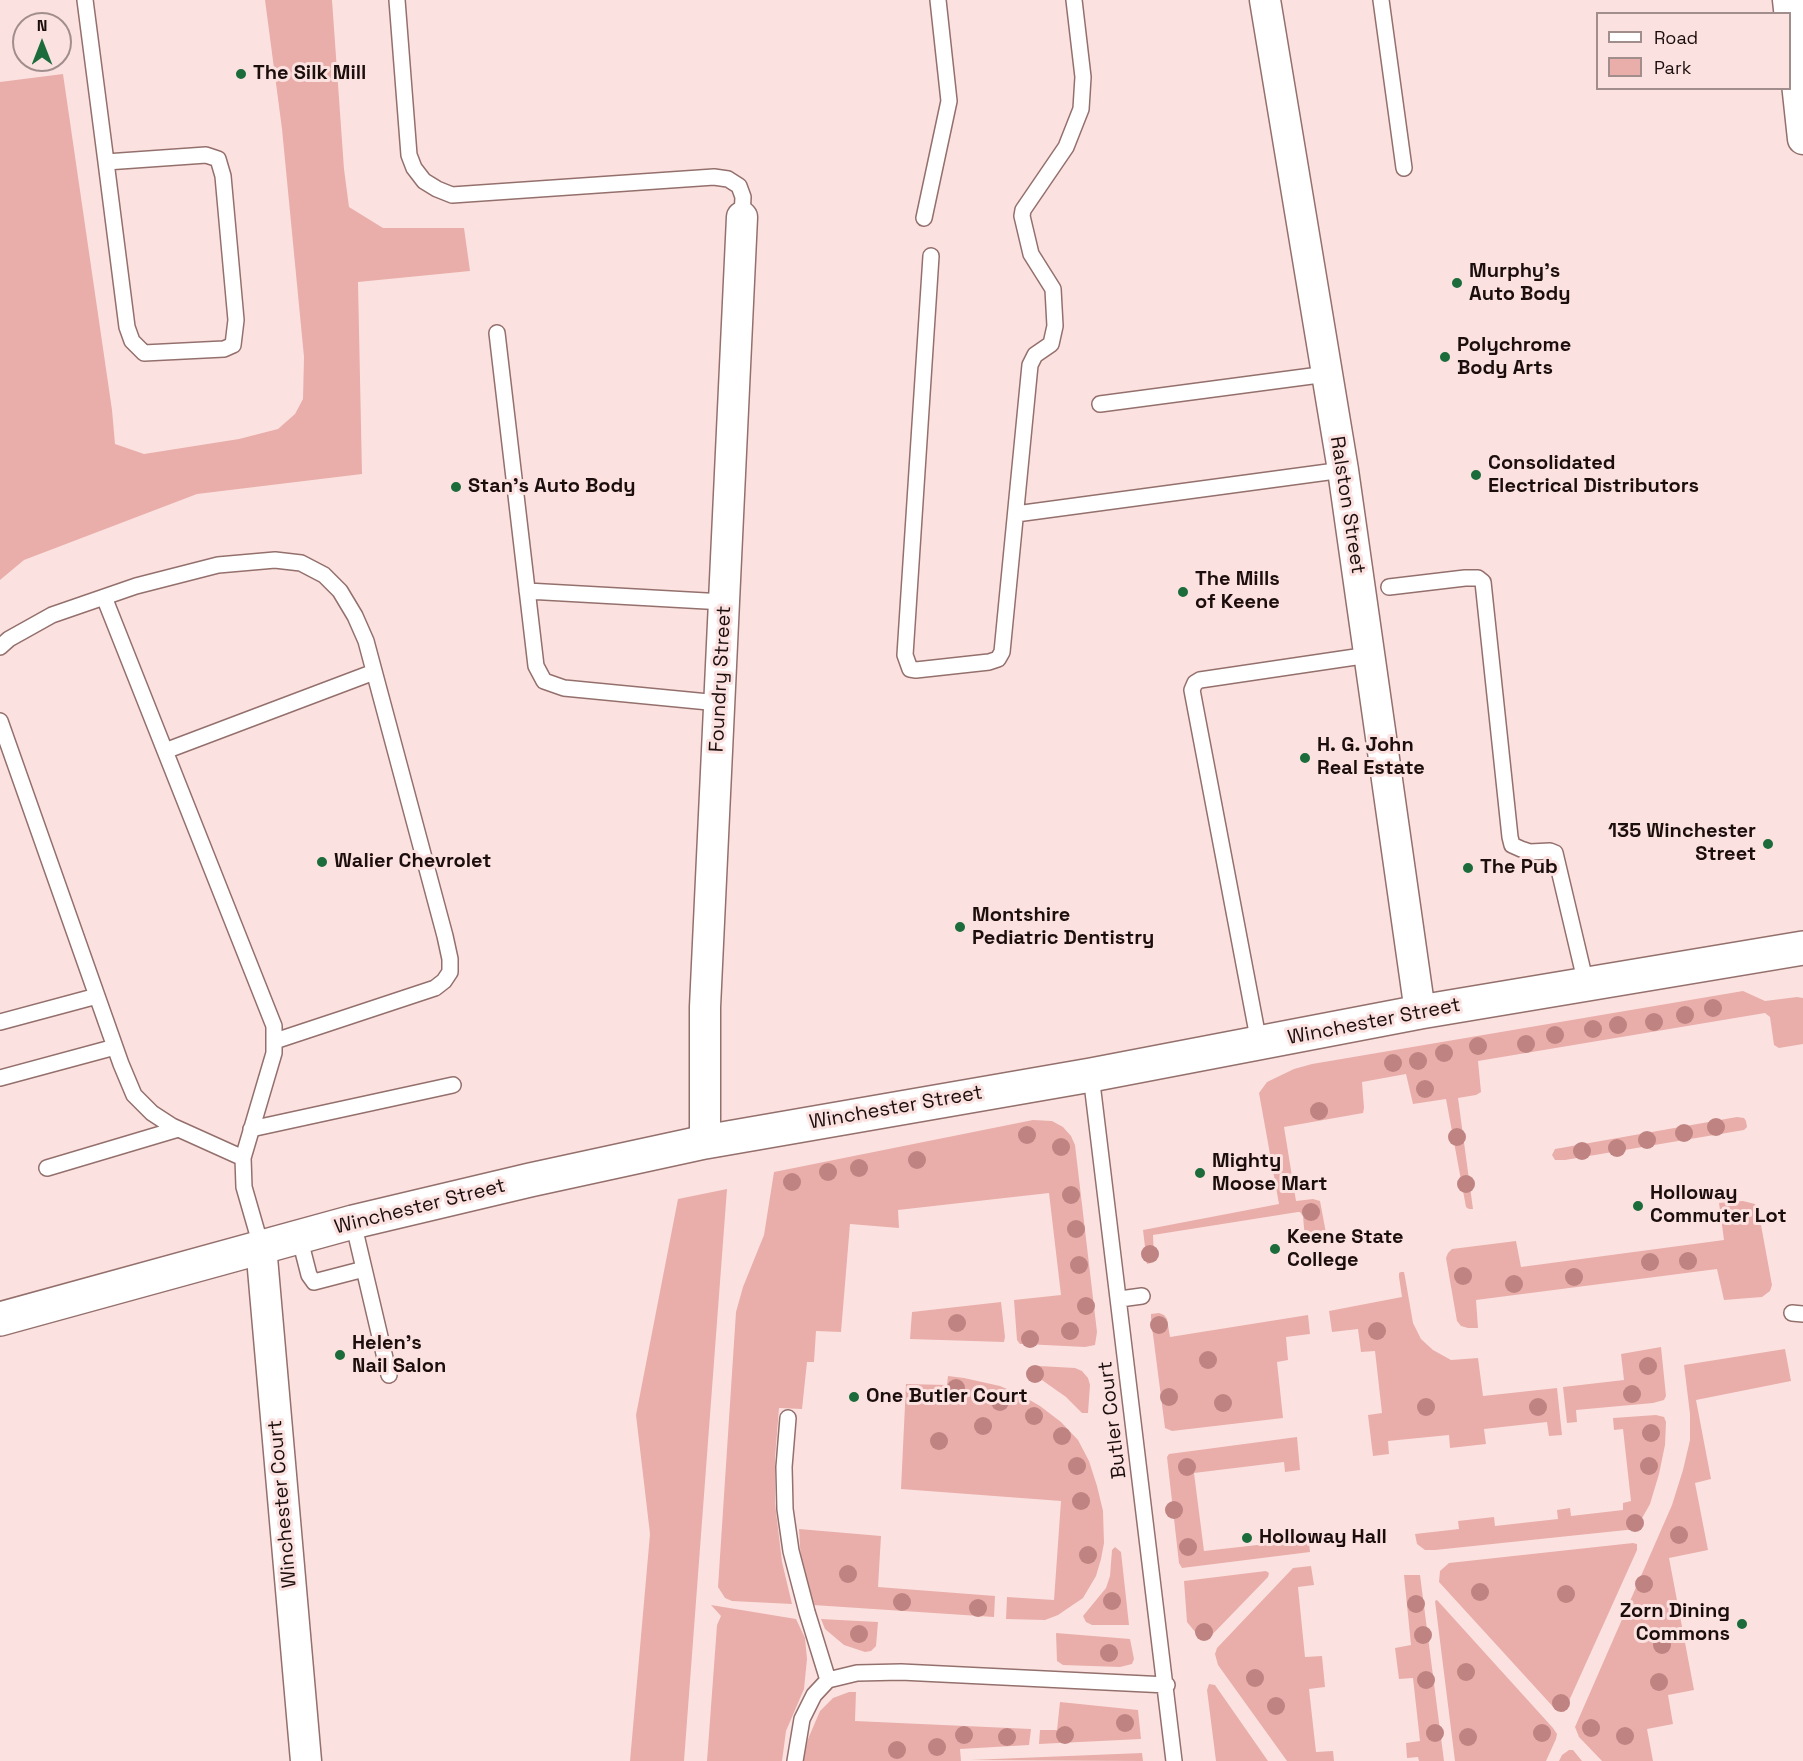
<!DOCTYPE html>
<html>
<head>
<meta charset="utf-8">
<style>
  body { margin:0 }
  #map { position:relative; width:1803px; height:1761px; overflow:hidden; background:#fbe2e0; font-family:"Space Grotesk",sans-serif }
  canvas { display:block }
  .legend { position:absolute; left:1596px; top:12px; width:195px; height:78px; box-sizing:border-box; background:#fbe2e0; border:2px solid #a18d8c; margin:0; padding:8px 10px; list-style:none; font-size:18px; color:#1b0e0d }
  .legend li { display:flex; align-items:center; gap:12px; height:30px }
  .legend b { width:30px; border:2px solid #a18d8c }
  .north { position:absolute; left:12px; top:12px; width:60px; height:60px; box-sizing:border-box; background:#fbe2e0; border:2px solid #a18d8c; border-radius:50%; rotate:0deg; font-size:16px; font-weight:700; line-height:24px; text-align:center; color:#1b0e0d }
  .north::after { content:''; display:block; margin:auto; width:21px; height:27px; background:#1c6b3b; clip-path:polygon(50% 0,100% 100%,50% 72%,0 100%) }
</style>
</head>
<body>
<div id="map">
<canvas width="1803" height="1761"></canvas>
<ul class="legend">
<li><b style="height:8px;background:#fff"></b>Road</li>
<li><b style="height:16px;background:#e9aeaa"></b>Park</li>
</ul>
<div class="north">N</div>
</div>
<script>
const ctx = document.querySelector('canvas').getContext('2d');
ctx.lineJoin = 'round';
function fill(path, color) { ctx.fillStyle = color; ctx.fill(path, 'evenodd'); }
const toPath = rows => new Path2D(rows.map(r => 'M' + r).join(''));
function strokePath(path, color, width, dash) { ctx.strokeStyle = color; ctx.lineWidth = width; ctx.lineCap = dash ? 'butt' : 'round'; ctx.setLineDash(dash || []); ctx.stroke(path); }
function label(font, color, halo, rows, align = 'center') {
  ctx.font = font + ' "Space Grotesk",sans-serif'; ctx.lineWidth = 6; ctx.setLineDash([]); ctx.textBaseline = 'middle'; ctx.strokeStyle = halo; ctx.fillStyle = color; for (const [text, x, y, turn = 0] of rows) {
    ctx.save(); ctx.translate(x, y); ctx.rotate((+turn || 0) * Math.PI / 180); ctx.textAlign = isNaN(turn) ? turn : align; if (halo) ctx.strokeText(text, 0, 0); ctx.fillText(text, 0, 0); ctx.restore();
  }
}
const green = toPath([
  [265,0,332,0,344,169,349,207,383,228,464,228,470,271,358,282,362,474,197,494,24,560,0,580,0,82,63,74,112,410,115,444,144,454,239,439,278,429,295,414,303,399,304,357,282,129],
  [1743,991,1765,1001,1797,997,1803,998,1803,1044,1779,1048,1774,1045,1770,1017,1765,1013,1478,1061,1481,1092,1476,1095,1458,1098,1473,1209,1469,1209,1466,1207,1446,1099,1413,1104,1406,1074,1362,1082,1364,1108,1363,1113,1284,1127,1296,1201,1313,1199,1320,1201,1326,1233,1324,1239,1312,1241,1305,1239,1303,1216,1300,1212,1298,1212,1153,1235,1154,1258,1151,1263,1147,1264,1143,1230,1279,1204,1259,1093,1267,1082,1294,1069,1312,1064],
  [1737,1117,1744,1118,1746,1121,1747,1127,1744,1130,1565,1160,1555,1160,1552,1155,1555,1149],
  [1033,1120,1052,1121,1063,1127,1071,1136,1075,1145,1097,1332,1095,1345,1085,1347,1025,1344,1020,1344,1017,1340,1014,1300,1061,1295,1049,1193,898,1210,899,1228,850,1224,841,1332,816,1331,814,1362,807,1362,802,1409,779,1408,775,1458,775,1503,782,1562,792,1604,732,1601,725,1598,718,1587,736,1312,743,1287,764,1235,774,1172],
  [727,1189,684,1761,630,1761,650,1534,636,1415,678,1199],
  [1743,1201,1755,1204,1759,1214,1772,1285,1770,1291,1762,1297,1724,1300,1717,1269,1476,1300,1478,1328,1468,1328,1461,1326,1457,1321,1446,1258,1448,1253,1452,1249,1516,1241,1521,1267,1724,1240,1719,1203],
  [1401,1272,1404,1272,1405,1277,1413,1323,1421,1339,1433,1350,1451,1360,1478,1358,1483,1396,1557,1388,1562,1435,1549,1436,1547,1422,1484,1429,1486,1444,1450,1448,1449,1435,1388,1441,1389,1454,1373,1456,1368,1415,1382,1413,1375,1351,1361,1352,1358,1329,1332,1332,1329,1311,1402,1297,1399,1277,1399,1273],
  [1001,1302,1005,1337,1004,1342,910,1339,912,1312],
  [1159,1313,1164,1315,1167,1319,1170,1337,1308,1315,1310,1334,1286,1337,1288,1360,1277,1362,1283,1418,1172,1431,1165,1428,1151,1319,1151,1314],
  [1661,1347,1666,1396,1664,1400,1653,1403,1576,1410,1577,1422,1567,1423,1563,1387,1624,1380,1621,1354],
  [1785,1349,1791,1381,1696,1400,1711,1479,1695,1483,1708,1550,1669,1558,1694,1690,1668,1695,1673,1724,1647,1729,1653,1761,1602,1761,1579,1737,1575,1727,1672,1505,1683,1470,1690,1440,1690,1414,1684,1365],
  [1039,1366,1075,1368,1082,1371,1088,1378,1090,1385,1088,1413,1082,1413,1066,1397,1032,1373,1031,1369],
  [948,1376,964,1378,1000,1386,1021,1395,1040,1406,1061,1422,1078,1440,1089,1461,1097,1486,1103,1511,1104,1543,1101,1559,1096,1576,1083,1598,1058,1615,1045,1620,1006,1619,1007,1597,1054,1600,1061,1501,901,1489,906,1384,947,1385],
  [1656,1415,1664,1417,1666,1422,1665,1445,1659,1474,1650,1504,1636,1529,1435,1550,1425,1550,1417,1544,1415,1534,1459,1529,1458,1521,1494,1517,1495,1526,1558,1519,1557,1510,1570,1508,1571,1516,1623,1510,1623,1503,1631,1501,1623,1429,1614,1430,1613,1418],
  [1297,1437,1300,1470,1285,1472,1284,1462,1194,1473,1204,1551,1293,1541,1292,1532,1308,1531,1310,1552,1182,1568,1179,1563,1167,1457,1169,1454],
  [799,1529,881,1536,878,1587,995,1596,994,1617,813,1605,808,1591,801,1563],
  [1633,1543,1637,1544,1637,1550,1564,1712,1556,1710,1439,1582,1440,1571,1449,1563],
  [1115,1547,1121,1552,1129,1625,1092,1625,1086,1622,1083,1616,1106,1588,1110,1576,1112,1550],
  [1311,1566,1314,1585,1298,1587,1305,1657,1322,1656,1325,1687,1309,1689,1316,1752,1333,1751,1334,1761,1287,1761,1218,1665,1215,1654,1217,1648,1293,1568],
  [1266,1571,1269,1573,1268,1577,1207,1640,1200,1638,1187,1622,1184,1581],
  [1404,1575,1420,1575,1444,1761,1419,1761,1418,1757,1407,1758,1406,1743,1420,1741,1413,1678,1399,1679,1395,1648,1411,1645],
  [1437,1600,1553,1728,1557,1734,1556,1739,1546,1761,1455,1761,1435,1601],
  [711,1605,796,1619,805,1638,807,1659,804,1689,786,1731,782,1761,707,1761,717,1625,721,1616],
  [821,1619,878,1622,876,1646,871,1651,865,1652,844,1645,825,1629],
  [1056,1633,1130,1639,1134,1659,1132,1664,1120,1667,1063,1665,1057,1661],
  [1209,1684,1215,1685,1268,1761,1216,1761,1207,1690],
  [849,1692,856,1692,855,1721,1031,1729,1029,1745,960,1749,961,1761,802,1761,808,1739,820,1711,833,1698],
  [1060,1702,1138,1710,1141,1739,1039,1744,1040,1730,1057,1730],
  [1569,1750,1573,1750,1582,1761,1559,1761,1562,1755],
  [1142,1753,1143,1761,970,1760]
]);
const service = toPath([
  [85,0,106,162,127,327,132,341,144,353,224,349,233,345,236,320,223,176,218,159,206,155,106,162],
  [397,0,409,155,414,168,424,181,437,189,452,195,714,177,728,179,739,186,743,197,742,217],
  [1381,0,1404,168],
  [924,218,949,101,938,0],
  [931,256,905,655,910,669,916,670,989,662,998,659,1002,652,1030,365,1035,355,1051,344,1055,326,1053,289,1031,254,1022,216,1023,210,1066,147,1081,109,1083,77,1074,0],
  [497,333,536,666,544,681,564,688,719,703],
  [1100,404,1327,374],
  [1016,514,1343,470],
  [1389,587,1465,578,1478,578,1483,582,1510,837,1512,845,1521,849,1530,852,1550,851,1555,853,1586,984],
  [527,591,724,602],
  [104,597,274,1026,274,1053,243,1158,244,1187,261,1246],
  [0,647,9,639,52,615,136,586,218,565,275,560,301,563,324,575,340,591,355,616,366,641,445,936,450,959,450,972,444,981,435,988,275,1041],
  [0,721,121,1064,134,1095,152,1113,172,1126,243,1158],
  [165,751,374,672],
  [0,1022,97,996],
  [1259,1043,1192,690,1195,683,1200,680,1369,655],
  [1091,1075,1174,1761],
  [0,1078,115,1047],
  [251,1129,453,1085],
  [47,1168,178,1129],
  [353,1222,389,1375],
  [299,1236,309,1275,314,1282,364,1269],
  [1120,1299,1142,1296],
  [1792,1313,1803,1314],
  [788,1418,784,1467,785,1509,791,1551,807,1612,828,1680],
  [795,1761,802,1719,814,1695,828,1680,857,1673,901,1672,1167,1685]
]);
const minor = toPath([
  [1265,0,1343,470,1420,1012],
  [1788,0,1803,139],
  [705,1142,705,1007,742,217],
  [261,1246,306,1761]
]);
const tertiary = toPath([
  [0,1319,353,1222,530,1180,705,1142,1091,1075,1420,1012,1803,948]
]);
const trees = [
  [1713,1008],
  [1685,1015],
  [1654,1022],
  [1618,1025],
  [1593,1029],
  [1555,1035],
  [1526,1044],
  [1478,1046],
  [1444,1053],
  [1418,1061],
  [1393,1063],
  [1425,1089],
  [1319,1111],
  [1716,1127],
  [1684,1133],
  [1027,1135],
  [1457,1137],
  [1647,1140],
  [1061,1147],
  [1617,1148],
  [1582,1151],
  [917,1160],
  [859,1168],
  [828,1172],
  [792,1182],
  [1466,1184],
  [1071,1195],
  [1311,1212],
  [1076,1229],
  [1150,1254],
  [1688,1261],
  [1650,1262],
  [1079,1265],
  [1463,1276],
  [1574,1277],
  [1514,1284],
  [1086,1306],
  [957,1323],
  [1159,1325],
  [1070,1331],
  [1377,1331],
  [1030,1339],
  [1208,1360],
  [1648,1366],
  [1035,1374],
  [956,1388],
  [1632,1394],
  [1169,1397],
  [1000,1402],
  [1223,1403],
  [1426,1407],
  [1538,1407],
  [1034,1416],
  [983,1426],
  [1651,1433],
  [1062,1436],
  [939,1441],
  [1077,1466],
  [1649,1466],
  [1187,1467],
  [1081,1501],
  [1174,1510],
  [1635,1523],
  [1679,1535],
  [1188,1547],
  [1088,1555],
  [848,1574],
  [1644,1584],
  [1480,1592],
  [1566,1594],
  [1112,1601],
  [902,1602],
  [1416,1604],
  [978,1608],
  [1204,1632],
  [859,1634],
  [1423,1635],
  [1662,1645],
  [1109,1653],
  [1466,1672],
  [1255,1678],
  [1426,1680],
  [1659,1682],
  [1561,1703],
  [1276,1706],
  [1125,1723],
  [1591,1728],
  [1435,1733],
  [1542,1733],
  [964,1735],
  [1065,1735],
  [1625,1736],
  [1007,1737],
  [1468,1737],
  [937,1747],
  [897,1750]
];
const markers = [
  [241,74,6,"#1c6b3b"],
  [1457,283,6,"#1c6b3b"],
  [1445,357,6,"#1c6b3b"],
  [1476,475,6,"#1c6b3b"],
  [456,487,6,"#1c6b3b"],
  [1183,592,6,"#1c6b3b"],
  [1305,758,6,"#1c6b3b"],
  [1768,844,6,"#1c6b3b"],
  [322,862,6,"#1c6b3b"],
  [1468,868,6,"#1c6b3b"],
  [960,927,6,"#1c6b3b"],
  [1200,1173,6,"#1c6b3b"],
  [1638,1206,6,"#1c6b3b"],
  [1275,1249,6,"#1c6b3b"],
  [340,1355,6,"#1c6b3b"],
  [854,1397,6,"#1c6b3b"],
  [1247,1538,6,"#1c6b3b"],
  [1742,1624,6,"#1c6b3b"]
];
const poiNames = [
  ["The Silk Mill",253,74],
  ["Murphy's",1469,272],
  ["Auto Body",1469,295],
  ["Polychrome",1457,346],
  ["Body Arts",1457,369],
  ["Consolidated",1488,464],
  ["Electrical Distributors",1488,487],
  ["Stan's Auto Body",468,487],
  ["The Mills",1195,580],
  ["of Keene",1195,603],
  ["H. G. John",1317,746],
  ["Real Estate",1317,769],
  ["135 Winchester",1756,832,"right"],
  ["Street",1756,855,"right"],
  ["Walier Chevrolet",334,862],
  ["The Pub",1480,868],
  ["Montshire",972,916],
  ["Pediatric Dentistry",972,939],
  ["Mighty",1212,1162],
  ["Moose Mart",1212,1185],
  ["Holloway",1650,1194],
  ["Commuter Lot",1650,1217],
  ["Keene State",1287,1238],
  ["College",1287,1261],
  ["Helen's",352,1344],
  ["Nail Salon",352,1367],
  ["One Butler Court",866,1397],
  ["Holloway Hall",1259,1538],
  ["Zorn Dining",1730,1612,"right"],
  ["Commons",1730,1635,"right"]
];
const streetNames = [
  ["Ralston Street",1347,505,81],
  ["Foundry Street",721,679,-87],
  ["Winchester Street",1374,1022,-11],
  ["Winchester Street",896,1108,-10],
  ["Winchester Street",420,1207,-14],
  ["Butler Court",1113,1420,-97],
  ["Winchester Court",283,1504,-95]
];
fill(green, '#e9aeaa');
strokePath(service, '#94706d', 18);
strokePath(minor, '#94706d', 33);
strokePath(tertiary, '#94706d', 36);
strokePath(service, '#fff', 15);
strokePath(minor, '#fff', 30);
strokePath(tertiary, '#fff', 33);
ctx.fillStyle = '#bf8382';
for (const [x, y] of trees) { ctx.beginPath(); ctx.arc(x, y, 9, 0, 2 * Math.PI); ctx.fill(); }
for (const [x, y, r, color] of markers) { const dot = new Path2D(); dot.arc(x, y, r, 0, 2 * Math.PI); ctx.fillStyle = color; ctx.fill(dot); strokePath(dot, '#fbe2e0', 2); }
label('bold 20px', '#1b0e0d', '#fbe2e0', poiNames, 'left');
label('20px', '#1b0e0d', '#fbe2e0', streetNames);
</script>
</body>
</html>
